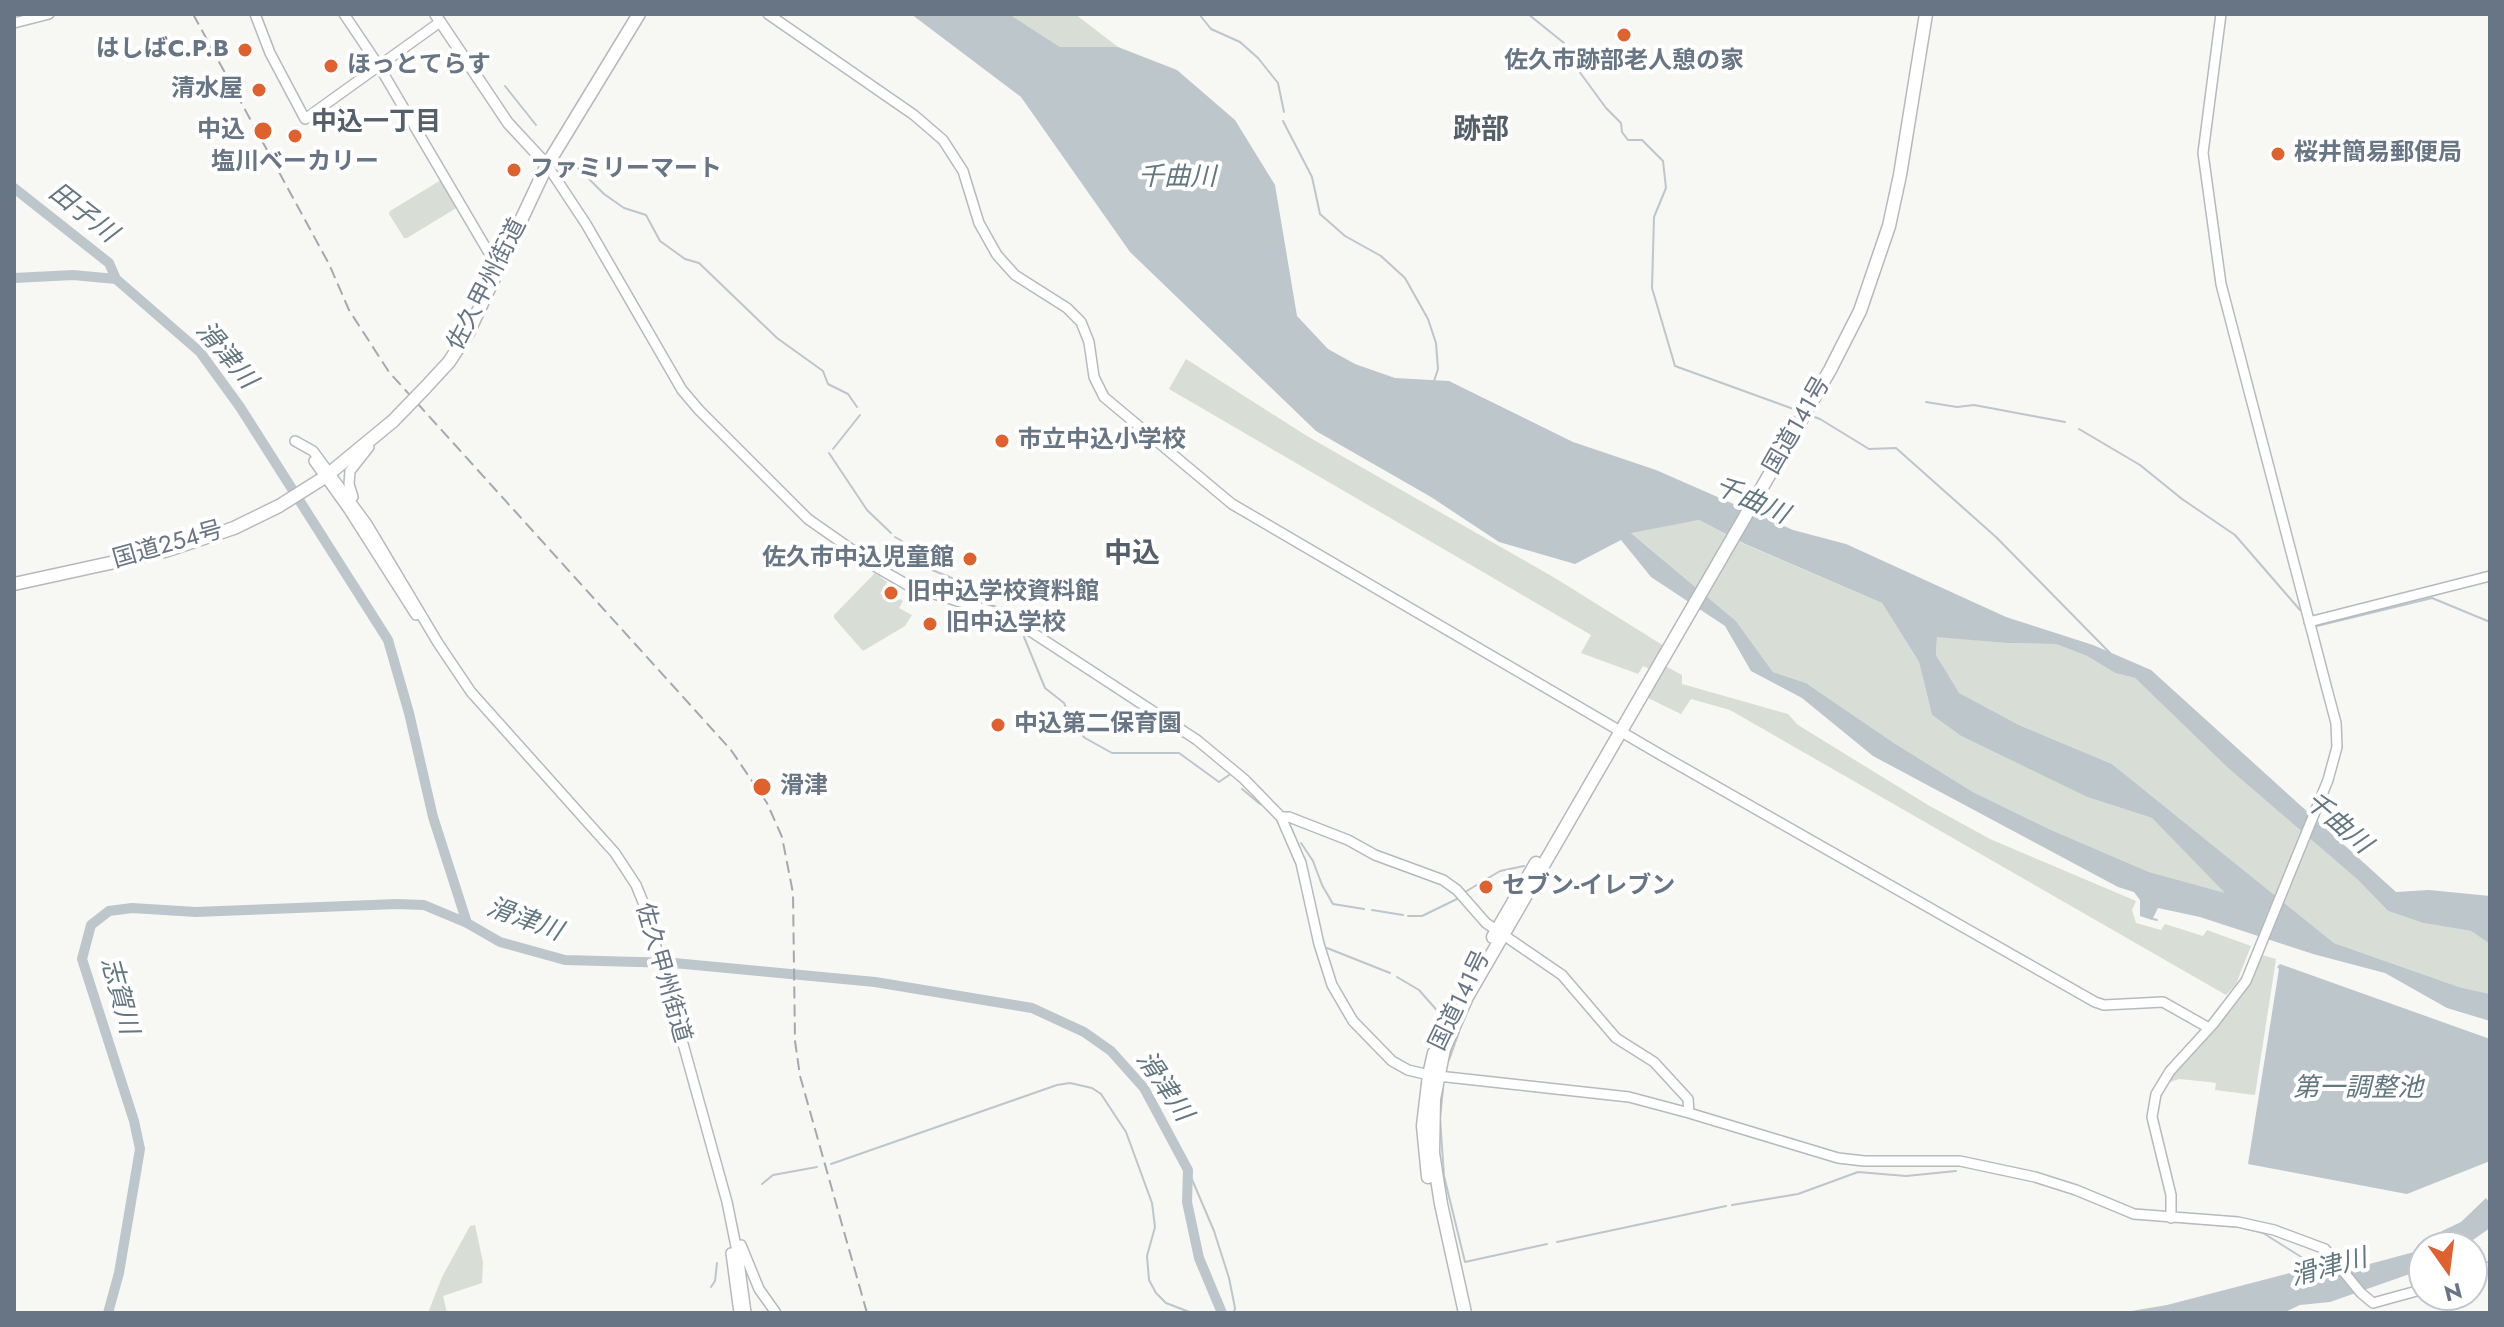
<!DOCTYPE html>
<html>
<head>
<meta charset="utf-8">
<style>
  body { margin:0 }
  #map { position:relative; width:2504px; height:1327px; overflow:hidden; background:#f7f7f4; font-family:Jost,sans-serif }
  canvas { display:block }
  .frame { position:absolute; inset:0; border:16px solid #677584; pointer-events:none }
  .north { position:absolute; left:2408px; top:1231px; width:80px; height:80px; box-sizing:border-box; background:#fff; border:2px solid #c2c8ce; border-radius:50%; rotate:166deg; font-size:22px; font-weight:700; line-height:32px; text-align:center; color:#677584 }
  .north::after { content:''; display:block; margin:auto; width:28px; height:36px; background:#df612d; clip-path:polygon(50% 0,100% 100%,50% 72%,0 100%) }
</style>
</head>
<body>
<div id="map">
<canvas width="2504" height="1327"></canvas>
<div class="frame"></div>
<div class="north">N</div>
</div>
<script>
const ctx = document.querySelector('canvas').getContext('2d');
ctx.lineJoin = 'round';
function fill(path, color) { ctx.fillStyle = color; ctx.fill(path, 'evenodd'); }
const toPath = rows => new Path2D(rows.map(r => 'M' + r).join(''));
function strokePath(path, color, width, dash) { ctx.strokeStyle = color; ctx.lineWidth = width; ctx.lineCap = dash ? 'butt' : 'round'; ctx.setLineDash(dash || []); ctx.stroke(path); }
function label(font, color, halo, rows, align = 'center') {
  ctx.font = font + ' Jost,"Noto Sans JP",sans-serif'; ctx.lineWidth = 8; ctx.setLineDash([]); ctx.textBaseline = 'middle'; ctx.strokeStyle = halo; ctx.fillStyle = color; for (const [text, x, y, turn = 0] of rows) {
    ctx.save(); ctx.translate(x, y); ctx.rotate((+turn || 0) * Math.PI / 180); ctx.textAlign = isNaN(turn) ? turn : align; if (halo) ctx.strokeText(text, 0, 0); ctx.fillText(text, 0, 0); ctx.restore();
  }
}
const green = toPath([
  [1009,14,1075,14,1118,47,1060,47],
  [441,180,444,181,458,207,407,238,404,238,389,214,390,211],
  [1186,359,1307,436,1555,578,1664,646,1656,661,1682,675,1682,684,1788,714,1798,725,1928,805,1990,839,2136,901,2132,910,2136,923,2161,930,2165,924,2203,936,2207,930,2251,946,2236,984,2226,995,1730,710,1691,699,1681,714,1648,698,1660,674,1643,666,1638,674,1581,653,1591,635,1169,389],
  [1699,520,1744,544,1882,603,1919,662,1932,715,1961,736,2087,797,2152,818,2227,894,2149,872,2049,829,1973,792,1894,743,1806,683,1773,672,1736,621,1630,532],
  [875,573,887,582,880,594,894,602,900,599,903,601,899,608,912,615,905,626,863,651,834,618,834,615],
  [1937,636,2006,643,2056,644,2087,656,2115,673,2135,678,2228,768,2358,880,2388,911,2423,923,2471,931,2490,944,2490,994,2459,987,2334,943,2112,764,2019,725,1958,693,1936,655],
  [2262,955,2276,959,2255,1095,2215,1090,2216,1083,2209,1082,2179,1079,2170,1082,2168,1079,2177,1066,2239,1000],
  [475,1225,483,1262,482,1283,443,1296,447,1313,428,1313,442,1277,470,1226]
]);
const water = toPath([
  [911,14,1009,14,1060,47,1118,47,1177,70,1235,120,1275,185,1297,316,1328,349,1355,364,1395,378,1449,381,1573,442,1656,470,1793,530,1846,544,2006,617,2093,645,2151,670,2396,892,2429,890,2490,896,2490,944,2471,931,2423,923,2388,911,2358,880,2228,768,2135,678,2115,673,2087,656,2056,644,2006,643,1937,637,1936,655,1959,693,2019,725,2112,764,2334,943,2459,987,2490,994,2490,1021,2447,1008,2385,973,2313,954,2200,917,2158,908,2152,920,2140,916,2140,900,2134,892,2118,887,1873,756,1802,698,1751,671,1725,626,1651,577,1621,540,1575,564,1499,542,1431,497,1316,431,1130,252,1021,97],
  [1699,520,1745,544,1882,603,1919,662,1932,715,1961,736,2087,797,2152,818,2225,893,2149,872,2049,829,1973,792,1894,743,1806,683,1773,672,1736,621,1631,533],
  [2280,964,2490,1039,2490,1161,2407,1194,2248,1164,2279,969,2277,967],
  [2486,1198,2490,1203,2490,1228,2463,1247,2424,1247,2424,1269,2330,1302,2300,1305,2283,1313,2120,1313,2167,1305,2290,1273,2351,1269,2414,1252,2442,1231,2461,1222]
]);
const stream = toPath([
  [1199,14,1211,29,1240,42,1258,58,1278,83,1284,112],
  [1528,14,1564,43,1562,48,1606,108,1621,123,1622,132,1628,140,1642,140,1663,161,1666,188,1654,217,1652,288,1675,366,1799,411],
  [505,86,536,125],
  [1283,121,1312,177,1320,214,1345,236,1381,256,1405,278,1428,319,1436,343,1438,369,1434,381],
  [571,161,604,194,624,208,646,215,660,241,685,259,699,263,777,338,823,371,828,384,848,394,857,407],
  [1926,402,1957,407,1974,405,2065,422],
  [1809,415,1820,419,1869,449,1896,448,1996,537,2110,653],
  [2079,429,2140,465,2182,499,2235,535,2300,610],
  [833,449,860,415],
  [829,453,867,510,891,533],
  [895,537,902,541,922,566,952,578,964,596],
  [987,604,997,607],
  [2317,626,2432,598,2490,622],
  [1024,637,1045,688,1064,703,1076,729,1085,738,1112,753,1179,753,1219,782,1229,775],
  [1242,789,1260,804],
  [1301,843,1313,861,1322,885,1333,904,1364,909],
  [1465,892,1500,871,1524,866],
  [1372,910,1403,915],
  [1408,916,1422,916,1459,898],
  [2153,919,2157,920],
  [1327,948,1390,973],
  [1397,977,1419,990,1441,1015],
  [1449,1060,1459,1032],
  [1443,1089,1440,1118,1444,1176,1465,1262,1547,1244],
  [831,1164,1057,1085,1070,1083,1092,1088,1101,1094,1126,1132,1152,1203,1155,1227,1147,1256,1149,1280,1156,1293,1166,1303,1192,1313],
  [1188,1170,1214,1231,1229,1278,1235,1308,1234,1313],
  [762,1184,773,1175,817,1167],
  [1732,1205,1798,1194,1858,1172,1906,1176,1956,1171],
  [2131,1218,2239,1227,2263,1233,2322,1270],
  [1557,1242,1726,1206],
  [711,1287,715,1281,717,1263]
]);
const river = toPath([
  [14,188,109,263,116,279],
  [14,278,73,275,116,279,200,352,240,407,388,640,409,713,433,817,467,923],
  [108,1313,119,1273,140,1149,134,1121,82,959,91,925,109,911,132,908,196,912,397,904,424,905,467,923,500,942,565,960,674,963,875,982,1032,1008,1084,1032,1111,1051,1144,1088,1188,1170,1187,1202,1199,1258,1222,1313]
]);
const secondary = toPath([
  [255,14,270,53,305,119,440,22],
  [344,14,379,66,499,270],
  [768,14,914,115,943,140,963,171,979,223,997,255,1015,275,1067,308,1081,322,1089,342,1094,377,1104,397,1232,504,1661,755,2095,1002,2104,1005,2163,1002,2209,1028],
  [14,23,49,14],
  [547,165,586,224,682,390,699,410,808,519,878,568,911,587,997,613,1027,629,1197,740,1244,779,1281,817,1289,817,1348,840,1375,855,1443,880,1457,890,1486,923,1562,975,1616,1038,1654,1062,1688,1099,1689,1113,1838,1158,1864,1161,1960,1161,2035,1177,2076,1190,2134,1214,2238,1222,2274,1230,2325,1249,2361,1293,2373,1303,2424,1289],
  [295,441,313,451,367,524,438,643,471,692,615,853,636,885,645,907,727,1202,739,1261,746,1313],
  [314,461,349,510,416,615],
  [353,497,349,484,350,471,369,447],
  [2309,622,2490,576],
  [1281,817,1301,863,1319,944,1332,985,1353,1021,1392,1061,1408,1070,1429,1075,1629,1097,1689,1113],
  [2171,1218,2171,1195,2152,1117,2156,1094,2170,1071,2213,1024,2246,981,2328,780,2337,747,2336,723,2328,693,2221,284,2203,153,2221,14],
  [741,1245,759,1289,776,1313],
  [731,1253,739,1313],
  [2472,1272,2490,1267]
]);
const primary = toPath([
  [435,14,508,123,547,165]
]);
const highway = toPath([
  [424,389,449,362,468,333,547,165,639,14],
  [14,584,165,551,234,528,279,506,325,477,393,421],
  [1493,937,1536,863],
  [1428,1177,1423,1126,1429,1075,1434,1053],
  [1465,1313,1441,1204,1433,1153,1434,1099,1444,1049,1467,997,1830,370,1860,311,1889,226,1900,175,1926,14]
]);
const rail = toPath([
  [193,14,329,264,349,310,389,372,731,750,767,803,782,837,793,893,795,1041,800,1076,867,1313]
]);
const highwayBridge = toPath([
  [393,421,424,389]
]);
const markers = [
  [1624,35,8,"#df612d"],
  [245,50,8,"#df612d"],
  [331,66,8,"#df612d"],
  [259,90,8,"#df612d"],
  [263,131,10,"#df612d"],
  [295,136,8,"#df612d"],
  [2278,154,8,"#df612d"],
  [514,170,8,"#df612d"],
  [1002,441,8,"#df612d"],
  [970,559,8,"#df612d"],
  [891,593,8,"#df612d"],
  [930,624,8,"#df612d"],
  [998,725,8,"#df612d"],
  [762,787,10,"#df612d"],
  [1486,887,8,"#df612d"]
];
const poiNames = [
  ["はしばC.P.B",229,50,"right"],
  ["佐久市跡部老人憩の家",1624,62,"center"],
  ["ほっとてらす",347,66],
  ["清水屋",243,90,"right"],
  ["中込",245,131,"right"],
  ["桜井簡易郵便局",2294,154],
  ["塩川ベーカリー",295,163,"center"],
  ["ファミリーマート",530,170],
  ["市立中込小学校",1018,441],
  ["佐久市中込児童館",954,559,"right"],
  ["旧中込学校資料館",907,593],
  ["旧中込学校",946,624],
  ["中込第二保育園",1014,725],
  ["滑津",780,787],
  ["セブン-イレブン",1502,887]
];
const streetNames = [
  ["佐久甲州街道",488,285,-63],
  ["国道141号",1798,426,-60],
  ["国道254号",168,546,-16],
  ["佐久甲州街道",662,973,74],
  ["国道141号",1461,1001,-64]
];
const neighbourhoodNames = [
  ["中込一丁目",376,124]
];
const waterNames = [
  ["千曲川",1177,179],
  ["田子川",82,214,38],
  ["滑津川",225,356,50],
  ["千曲川",1751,502,24],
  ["千曲川",2337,824,41],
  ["滑津川",524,921,20],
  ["志賀川",118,996,75],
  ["滑津川",1163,1087,56],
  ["第一調整池",2358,1090],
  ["滑津川",2329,1269,-15]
];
const quarterNames = [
  ["跡部",1481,131],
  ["中込",1132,555]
];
fill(green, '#d8ded5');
fill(water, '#bdc6cb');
strokePath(stream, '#bdc6cb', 2);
strokePath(river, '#bdc6cb', 10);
strokePath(secondary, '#b5babe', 12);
strokePath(primary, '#b6babe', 13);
strokePath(highway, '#b6b9bc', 15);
strokePath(secondary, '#fff', 9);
strokePath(primary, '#fff', 10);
strokePath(highway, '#fff', 12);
strokePath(rail, '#a4a9af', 2, [12, 6]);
strokePath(highwayBridge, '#b6b9bc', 15, []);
strokePath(highwayBridge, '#fff', 12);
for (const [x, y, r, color] of markers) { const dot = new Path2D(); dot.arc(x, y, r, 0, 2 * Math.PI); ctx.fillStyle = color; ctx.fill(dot); strokePath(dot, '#fff', 3); }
label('bold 24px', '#677584', '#fff', poiNames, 'left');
label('24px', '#677584', '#fff', streetNames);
label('bold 26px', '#555f6a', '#fff', neighbourhoodNames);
label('italic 26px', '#637780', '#fff', waterNames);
label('bold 28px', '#555f6a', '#fff', quarterNames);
</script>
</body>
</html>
